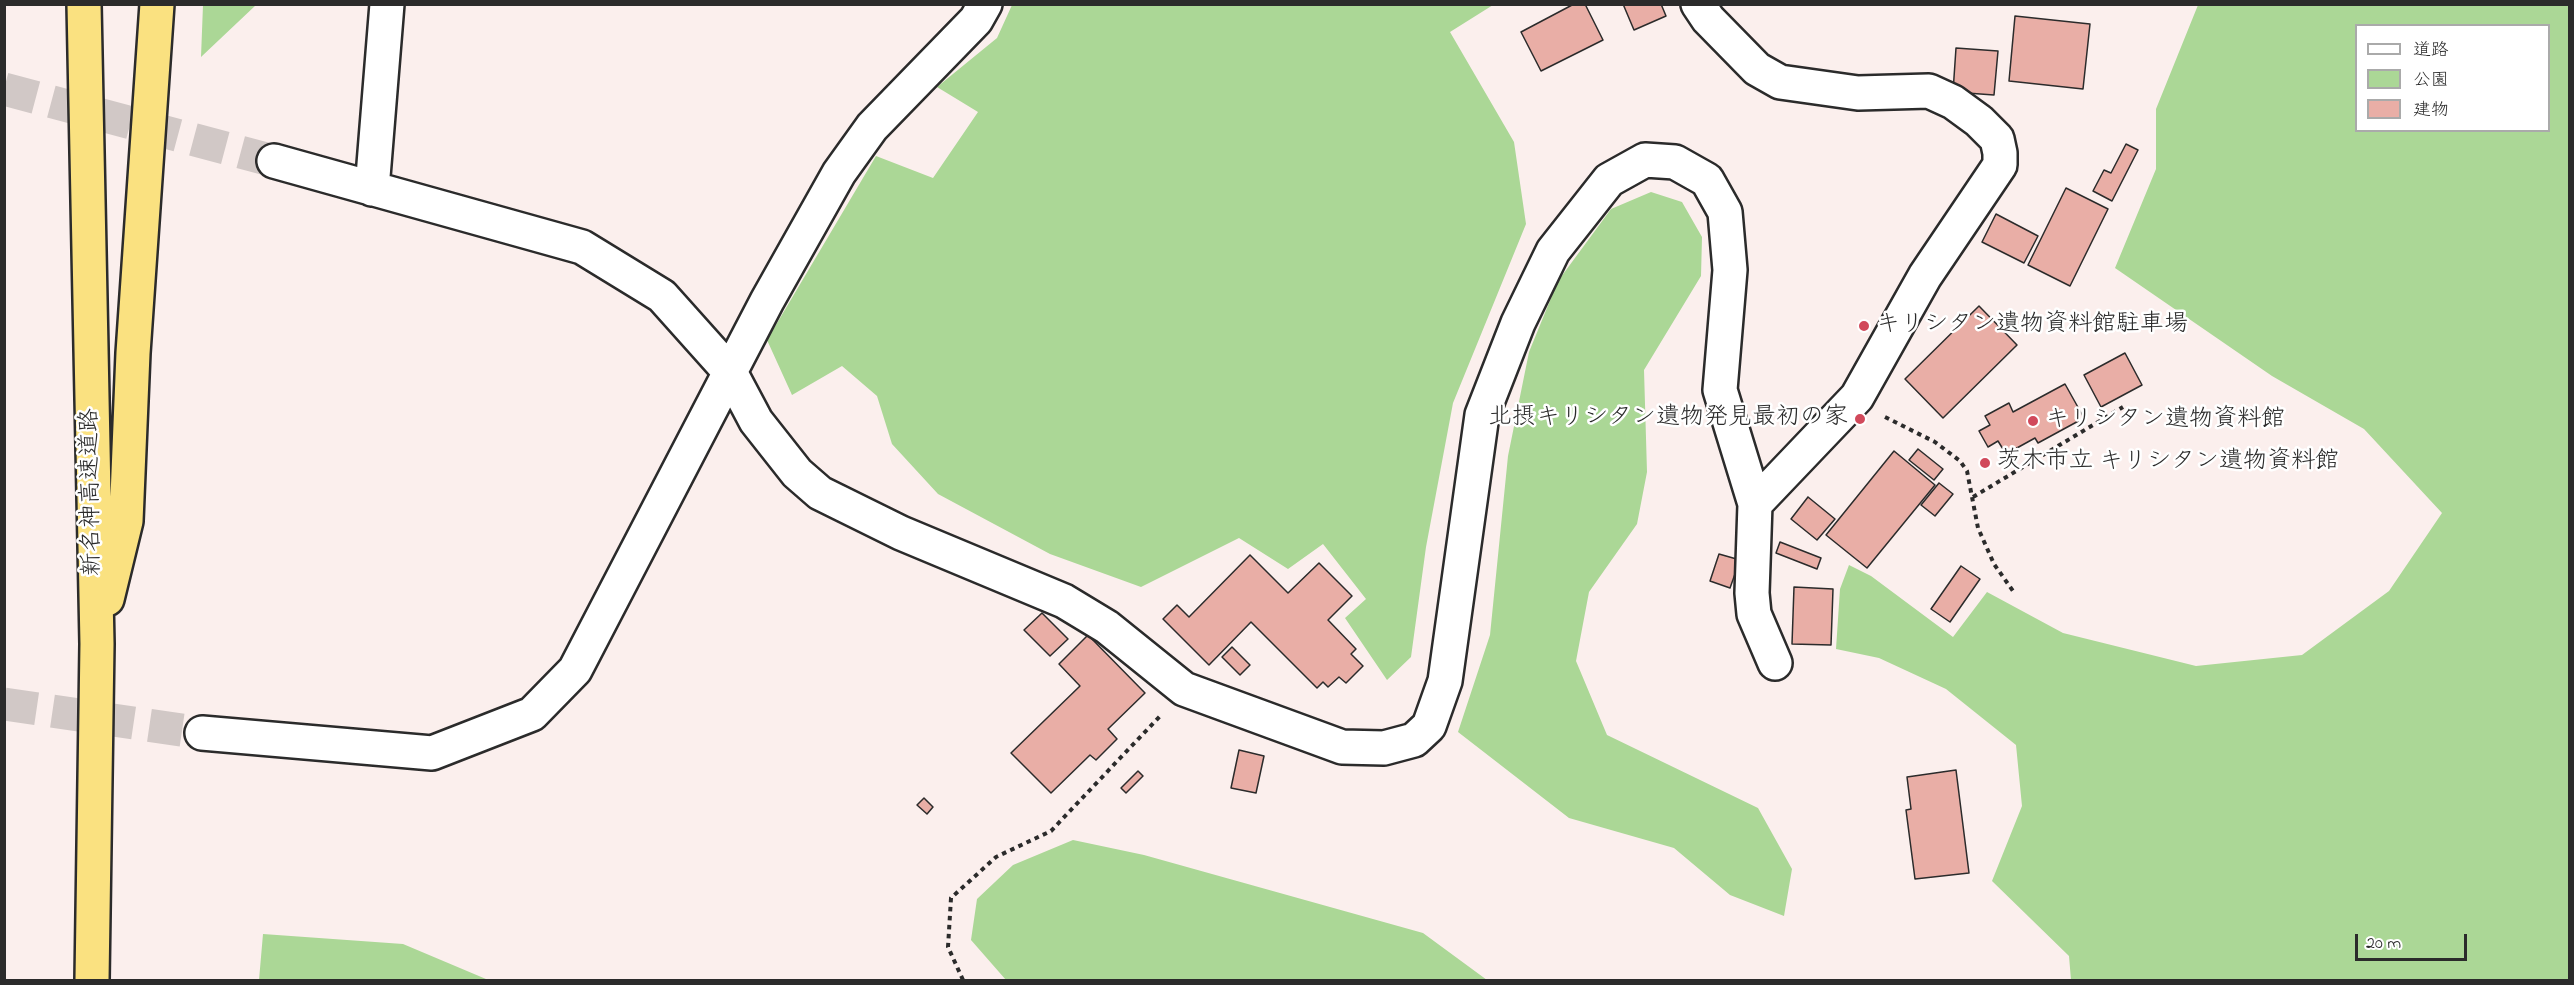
<!DOCTYPE html>
<html>
<head>
<meta charset="utf-8">
<style>
  body { margin:0 }
  #map { position:relative; width:2574px; height:985px; overflow:hidden; background:#fbefed; font-family:"Indie Flower","Klee One",sans-serif }
  canvas { display:block }
  .frame { position:absolute; inset:0; border:6px solid #2b2b2b; pointer-events:none }
  .legend { position:absolute; left:2355px; top:24px; width:195px; height:108px; box-sizing:border-box; background:#fff; border:2px solid #aaa; margin:0; padding:8px 10px; list-style:none; font-size:18px; color:#2b2b2b }
  .legend li { display:flex; align-items:center; gap:12px; height:30px }
  .legend b { width:30px; border:2px solid #aaa }
  .scale { position:absolute; left:2355px; top:934px; width:112px; height:27px; box-sizing:border-box; border:3px solid #2b2b2b; border-top:0; padding-left:8px; font-size:18px; line-height:21px; white-space:nowrap; color:#2b2b2b; -webkit-text-stroke:4px #fff; paint-order:stroke }
</style>
</head>
<body>
<div id="map">
<canvas width="2574" height="985"></canvas>
<div class="frame"></div>
<ul class="legend">
<li><b style="height:8px;background:#fff"></b>道路</li>
<li><b style="height:16px;background:#abd796"></b>公園</li>
<li><b style="height:16px;background:#e9aea6"></b>建物</li>
</ul>
<div class="scale">20 m</div>
</div>
<script>
const ctx = document.querySelector('canvas').getContext('2d');
ctx.lineJoin = 'round';
function fill(path, color) { ctx.fillStyle = color; ctx.fill(path, 'evenodd'); }
const toPath = rows => new Path2D(rows.map(r => 'M' + r).join(''));
function strokePath(path, color, width, dash) { ctx.strokeStyle = color; ctx.lineWidth = width; ctx.lineCap = dash ? 'butt' : 'round'; ctx.setLineDash(dash || []); ctx.stroke(path); }
function label(font, color, halo, rows, align = 'center') {
  ctx.font = font + ' "Indie Flower","Klee One",sans-serif'; ctx.lineWidth = 5; ctx.setLineDash([]); ctx.textBaseline = 'middle'; ctx.strokeStyle = halo; ctx.fillStyle = color; for (const [text, x, y, turn = 0] of rows) {
    ctx.save(); ctx.translate(x, y); ctx.rotate((+turn || 0) * Math.PI / 180); ctx.textAlign = isNaN(turn) ? turn : align; if (halo) ctx.strokeText(text, 0, 0); ctx.fillText(text, 0, 0); ctx.restore();
  }
}
const green = toPath([
  [203,5,203,4,256,5,201,57],
  [1012,5,1493,5,1450,32,1514,142,1526,224,1453,403,1426,547,1411,657,1387,680,1345,618,1366,599,1323,544,1288,569,1239,538,1141,587,1050,554,938,494,892,444,877,396,842,366,792,395,767,340,876,156,933,178,978,112,937,87,997,38],
  [2198,5,2569,5,2569,980,2071,980,2069,956,1992,881,2022,806,2016,745,1946,689,1879,658,1836,649,1840,589,1849,565,1871,576,1953,637,1987,592,2063,633,2196,666,2302,655,2389,591,2442,513,2364,429,2272,376,2115,268,2156,169,2156,109],
  [2356,26,2548,26,2548,130,2356,130],
  [1651,192,1682,202,1702,237,1701,276,1644,370,1647,472,1637,524,1589,592,1576,661,1607,735,1758,808,1792,869,1784,916,1730,895,1674,848,1569,818,1458,732,1490,635,1508,456,1529,352,1558,281,1611,209],
  [1073,840,1144,855,1423,933,1487,980,1006,980,971,940,977,899,1013,865],
  [263,934,403,944,486,979,512,980,259,980]
]);
const building = toPath([
  [1574,4,1585,4,1603,40,1541,71,1521,32,1574,4],
  [1623,4,1661,4,1666,16,1634,30,1623,4],
  [2015,16,2090,24,2083,89,2009,81,2015,16],
  [1956,48,1998,51,1994,95,1953,92,1956,48],
  [2126,144,2138,150,2112,201,2093,191,2104,170,2111,173,2126,144],
  [2066,188,2108,209,2070,286,2028,265,2066,188],
  [1996,214,2038,236,2024,263,1982,242,1996,214],
  [1979,306,2017,345,1943,418,1905,379,1979,306],
  [2125,353,2142,385,2101,407,2084,375,2125,353],
  [2065,384,2084,418,2038,443,2035,438,2006,454,1998,441,1988,447,1979,431,1990,425,1985,416,2009,403,2013,412,2065,384],
  [1918,449,1943,469,1934,480,1909,460,1918,449],
  [1894,451,1935,485,1867,568,1826,535,1894,451],
  [1939,483,1953,494,1935,516,1921,505,1939,483],
  [1808,497,1835,519,1817,540,1791,519,1808,497],
  [1780,542,1821,558,1817,569,1776,553,1780,542],
  [1719,554,1740,560,1730,588,1710,581,1719,554],
  [1250,555,1288,593,1319,563,1352,596,1328,620,1356,649,1351,654,1363,666,1346,683,1339,677,1328,687,1323,682,1317,688,1251,622,1209,665,1163,619,1177,605,1189,617,1250,555],
  [1961,566,1980,579,1950,622,1931,609,1961,566],
  [1794,587,1833,589,1831,645,1792,644,1794,587],
  [1042,613,1068,639,1050,656,1024,630,1042,613],
  [1088,635,1145,693,1108,729,1117,739,1096,760,1090,755,1051,793,1011,753,1080,686,1059,664,1088,635],
  [1232,647,1250,665,1240,675,1222,657,1232,647],
  [1239,750,1264,756,1256,793,1231,788,1239,750],
  [1956,770,1969,873,1915,879,1906,810,1911,809,1907,777,1956,770],
  [1138,771,1143,776,1126,793,1121,788,1138,771],
  [924,798,933,807,927,814,917,805,924,798]
]);
const minorTunnel = toPath([
  [4,89,274,161],
  [4,704,202,733]
]);
const path = toPath([
  [1885,417,1935,442,1960,461,1967,471,1978,528,1994,564,2013,591],
  [1973,497,2123,407],
  [963,980,948,947,951,898,996,857,1051,831,1161,715]
]);
const minor = toPath([
  [274,161,582,247,662,296,730,372,756,421,797,473,820,493,901,533,1064,601,1107,627,1184,689,1342,747,1384,748,1414,740,1429,726,1445,681,1482,415,1518,323,1553,251,1609,180,1645,160,1675,162,1707,180,1725,212,1730,270,1720,390,1755,504,1857,397,1925,276,2000,165,2000,153,1997,139,1979,121,1953,102,1929,91,1858,93,1780,82,1757,69,1708,19,1698,4],
  [372,189,387,4],
  [1755,504,1752,593,1754,614,1775,663],
  [202,733,432,753,532,714,575,670,767,301,839,173,872,127,976,20,985,4]
]);
const motorway = toPath([
  [84,4,97,644,92,980],
  [107,599,126,521,133,353,157,4]
]);
const markers = [
  [1864,326,6,"#d1495b"],
  [1860,419,6,"#d1495b"],
  [2033,421,6,"#d1495b"],
  [1985,463,6,"#d1495b"]
];
const poiNames = [
  ["キリシタン遺物資料館駐車場",1876,326],
  ["北摂キリシタン遺物発見最初の家",1848,419,"right"],
  ["キリシタン遺物資料館",2045,421],
  ["茨木市立 キリシタン遺物資料館",1997,463]
];
const streetNames = [
  ["新名神高速道路",93,492,-91]
];
fill(green, '#abd796');
fill(building, '#e9aea6');
strokePath(building, '#2b2b2b', 1.5);
strokePath(minorTunnel, '#d1c8c6', 33, [33, 16]);
strokePath(minor, '#2b2b2b', 38);
strokePath(motorway, '#2b2b2b', 38);
strokePath(path, '#2b2b2b', 4, [4.5, 4.5]);
strokePath(minor, '#fff', 33);
strokePath(motorway, '#fae180', 33);
for (const [x, y, r, color] of markers) { const dot = new Path2D(); dot.arc(x, y, r, 0, 2 * Math.PI); ctx.fillStyle = color; ctx.fill(dot); strokePath(dot, '#fff', 2); }
label('24px', '#2b2b2b', '#fff', poiNames, 'left');
label('24px', '#2b2b2b', '#fff', streetNames);
</script>
</body>
</html>
